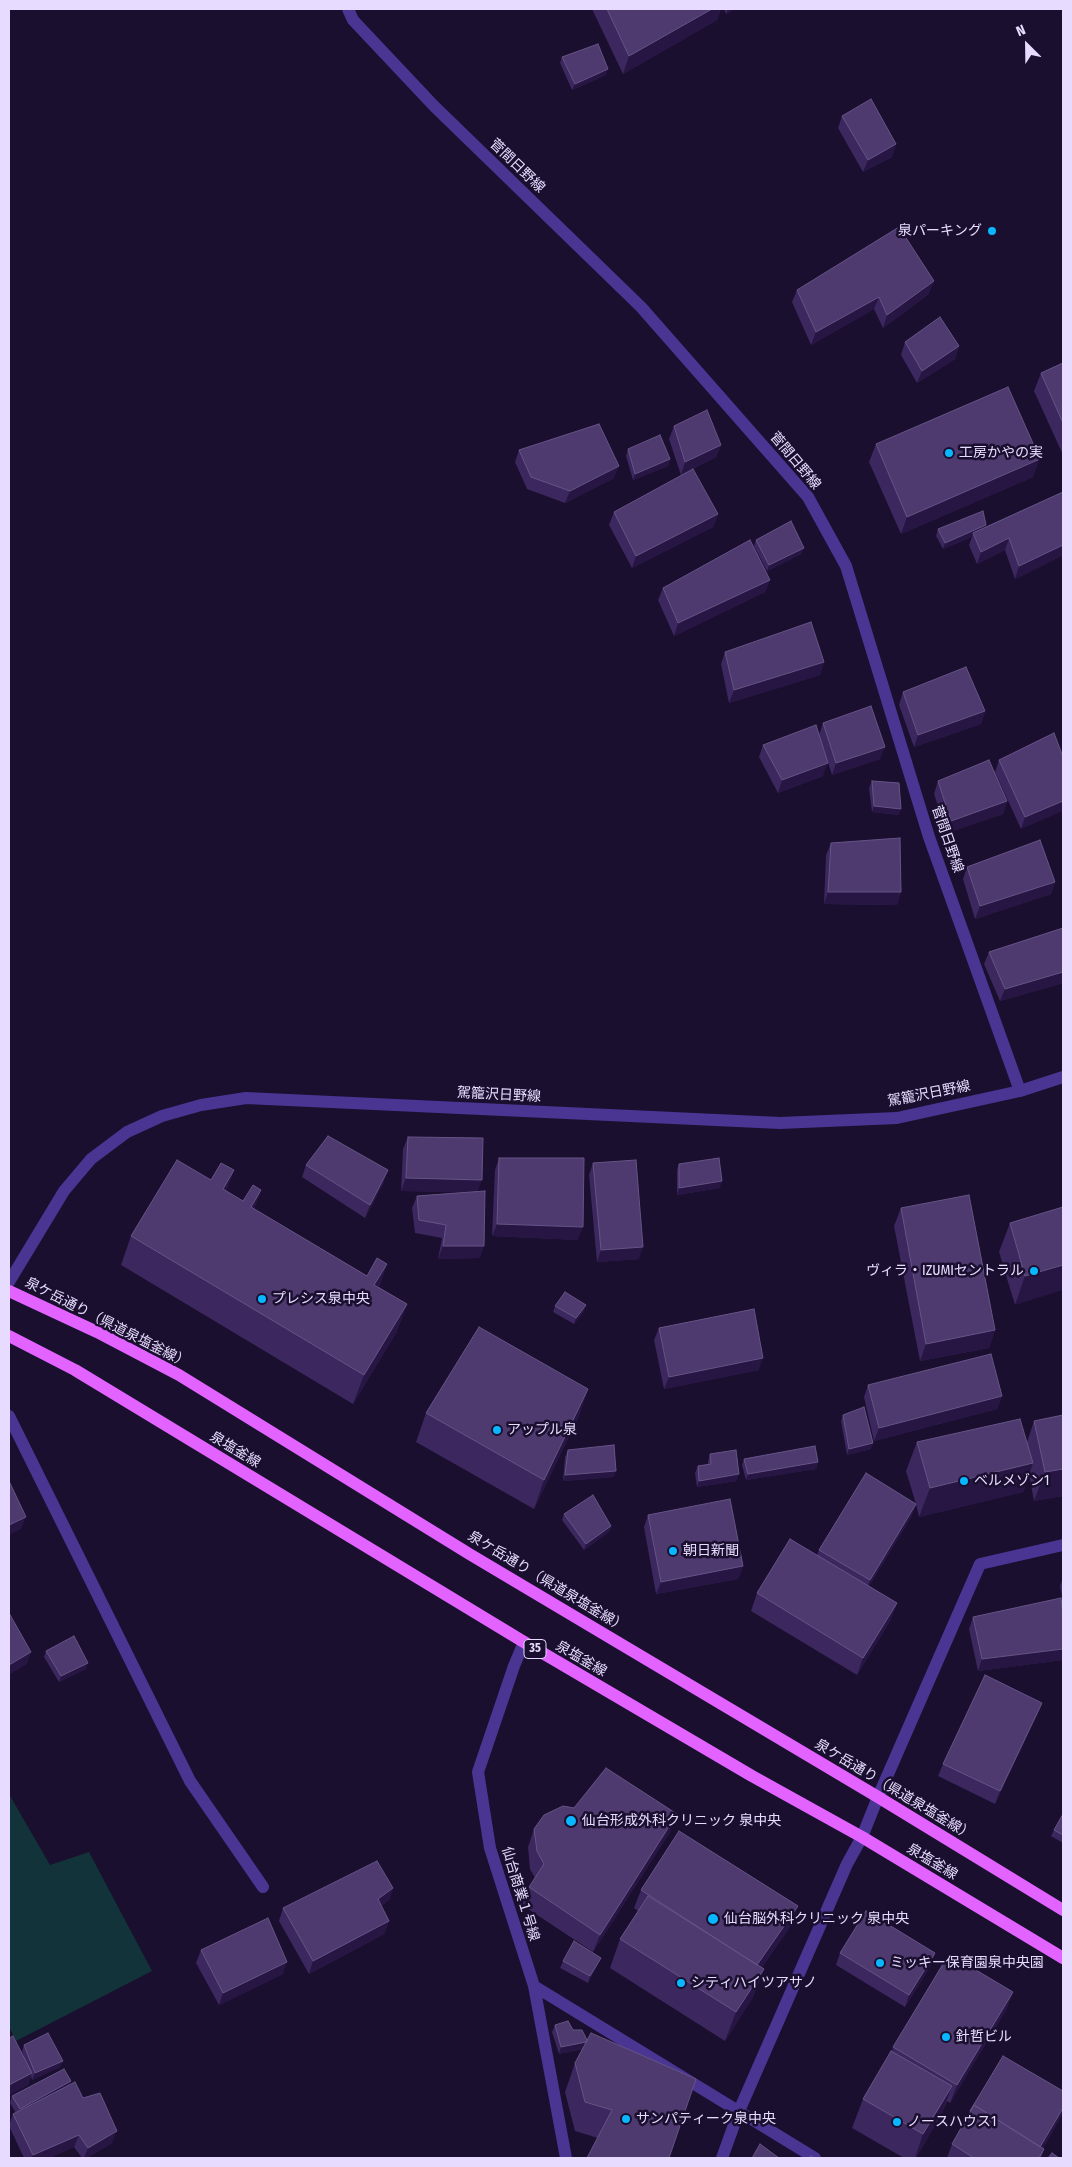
<!DOCTYPE html>
<html>
<head>
<meta charset="utf-8">
<style>
  body { margin:0 }
  #map { position:relative; width:1072px; height:2167px; overflow:hidden; background:#1a0f2f; font-family:"Fira Sans Condensed",sans-serif }
  canvas { display:block }
  .frame { position:absolute; inset:0; border:10px solid #e7dcff; pointer-events:none }
  .north { position:absolute; left:1002px; top:20px; width:50px; height:50px; -webkit-text-stroke:4px #1a0f2f; paint-order:stroke; rotate:337deg; font-size:14px; font-weight:700; line-height:20px; text-align:center; color:#e7dcff }
  .north::after { content:''; display:block; margin:auto; width:18px; height:22px; background:#e7dcff; clip-path:polygon(50% 0,100% 100%,50% 72%,0 100%) }
</style>
</head>
<body>
<div id="map">
<canvas width="1072" height="2167"></canvas>
<div class="frame"></div>
<div class="north">N</div>
</div>
<script>
const ctx = document.querySelector('canvas').getContext('2d');
ctx.lineJoin = 'round';
function fill(path, color) { ctx.fillStyle = color; ctx.fill(path, 'evenodd'); }
const toPath = rows => new Path2D(rows.map(r => 'M' + r).join(''));
function strokePath(path, color, width, dash) { ctx.strokeStyle = color; ctx.lineWidth = width; ctx.lineCap = dash ? 'butt' : 'round'; ctx.setLineDash(dash || []); ctx.stroke(path); }
function label(font, color, halo, rows, align = 'center') {
  ctx.font = font + ' "Fira Sans Condensed","Noto Sans JP",sans-serif'; ctx.lineWidth = 5; ctx.setLineDash([]); ctx.textBaseline = 'middle'; ctx.strokeStyle = halo; ctx.fillStyle = color; for (const [text, x, y, turn = 0] of rows) {
    ctx.save(); ctx.translate(x, y); ctx.rotate((+turn || 0) * Math.PI / 180); ctx.textAlign = isNaN(turn) ? turn : align; if (halo) ctx.strokeText(text, 0, 0); ctx.fillText(text, 0, 0); ctx.restore();
  }
}
const green = toPath([
  [9,1794,50,1865,89,1852,152,1971,16,2041,9,2027]
]);
const minor = toPath([
  [348,9,353,20,434,106,641,307,808,497,846,566,929,837,1020,1091],
  [9,1282,64,1191,91,1159,127,1132,162,1116,201,1105,246,1098,780,1123,897,1118,1020,1091,1063,1077],
  [9,1416,190,1781,263,1887],
  [524,1642,514,1666,478,1772,490,1848,534,1986,566,2158],
  [534,1986,815,2158],
  [722,2158,739,2111,847,1864,862,1837,878,1797,980,1564,1063,1545]
]);
const major = toPath([
  [9,1291,97,1332,179,1375,471,1555,878,1797,1063,1910],
  [9,1336,75,1370,524,1642,752,1776,862,1837,1063,1958]
]);
const wall = toPath([
  [592,9,721,9,717,20,623,74],
  [724,9,735,9,726,14],
  [562,57,606,75,572,90,560,63],
  [842,116,896,144,892,157,863,172,838,128],
  [797,290,929,294,883,328,874,309,811,345,792,302],
  [905,342,959,346,955,359,917,383,901,355],
  [1063,363,1063,455,1034,391,1041,373],
  [674,426,721,445,716,457,681,475,669,439],
  [876,444,1033,477,901,534,869,462],
  [628,449,670,459,668,466,633,480,626,456],
  [519,450,614,478,565,503,527,489,515,462],
  [1063,492,1063,555,1015,579,1005,550,977,564,969,545,972,537,943,549,936,536,938,529,985,527],
  [614,512,718,514,713,527,632,568,609,525],
  [756,540,804,548,801,554,767,571,754,546],
  [770,580,765,592,674,636,658,600,663,588],
  [725,652,824,662,820,675,729,703,721,664],
  [903,692,985,711,981,724,914,747,899,705],
  [823,723,880,759,832,775,823,747,823,776,778,793,759,757,763,745,819,735],
  [1063,757,1021,829,995,772,999,760],
  [872,781,899,815,872,812,869,788],
  [938,781,1007,801,1003,814,947,833,934,794],
  [831,843,901,892,897,905,824,904,826,855],
  [967,867,1055,882,1051,894,975,919,963,879],
  [1063,928,1063,983,1000,1001,984,964,989,952],
  [408,1137,478,1192,480,1258,438,1259,442,1238,415,1233,412,1208,417,1196,465,1192,401,1191,403,1149],
  [499,1158,578,1240,492,1236,495,1170],
  [593,1163,639,1259,597,1262,589,1175],
  [679,1164,720,1188,677,1195,677,1170],
  [306,1165,384,1182,365,1218,302,1177],
  [234,1170,226,1191,243,1201,261,1190,254,1209,367,1276,387,1264,379,1287,407,1304,396,1333,353,1404,121,1265,131,1236,211,1180],
  [1063,1207,1015,1305,999,1252,1010,1223],
  [901,1208,995,1330,989,1348,920,1361,894,1226],
  [555,1306,584,1311,574,1324,553,1312],
  [659,1328,759,1370,664,1389,654,1340],
  [868,1385,1002,1396,997,1409,874,1441,864,1397],
  [588,1389,578,1418,534,1509,416,1442,426,1413],
  [843,1415,871,1449,847,1455,841,1421],
  [1063,1415,1063,1496,1034,1501,1029,1475,1023,1492,919,1517,916,1504,911,1517,869,1586,897,1603,890,1621,857,1675,751,1611,757,1593,817,1555,819,1550,916,1504,906,1471,917,1442,1027,1442,1034,1421],
  [568,1450,614,1477,563,1481,565,1457],
  [710,1454,737,1481,697,1487,695,1473,698,1466,708,1465,708,1461],
  [744,1459,818,1462,816,1469,746,1480,742,1465],
  [564,1514,611,1526,609,1532,584,1550,562,1520],
  [648,1515,743,1566,738,1579,656,1594,644,1527],
  [1063,1578,1063,1602,1060,1586],
  [973,1617,1063,1660,978,1671,969,1629],
  [46,1651,86,1669,59,1682,44,1657],
  [1042,1703,1037,1715,995,1804,938,1776,943,1764],
  [1063,1814,1063,1843,1051,1836,1054,1830],
  [534,1829,670,1832,593,1952,522,1905,529,1887,535,1878,530,1869,528,1847],
  [393,1888,389,1900,381,1906,389,1921,384,1934,309,1974,279,1921,283,1908],
  [641,1890,792,1924,762,1967,764,1969,753,1997,725,2041,610,1968,620,1939,638,1911,634,1908],
  [201,1950,283,1974,219,2005,196,1963],
  [840,1953,935,1953,931,1965,905,2007,836,1965],
  [563,1961,598,1964,588,1983,560,1968],
  [1013,1992,1006,2010,950,2103,947,2101,941,2115,916,2158,904,2158,852,2128,863,2099,892,2051,893,2047],
  [555,2025,573,2030,587,2040,696,2079,598,2138,575,2131,565,2092,575,2063,583,2049,559,2054,552,2032],
  [9,2038,24,2057,22,2051,24,2045,60,2067,32,2080,31,2076,28,2085,9,2095],
  [69,2085,83,2098,112,2143,87,2158,82,2158,74,2147,49,2158,24,2158,9,2126,13,2114,16,2113,10,2103,12,2096],
  [1063,2113,1043,2148,1044,2149,1041,2158,947,2158,952,2144]
]);
const shadedWall = toPath([
  [712,9,721,9,717,20,623,74,629,56],
  [728,9,735,9,726,14],
  [608,69,606,75,572,90,575,84],
  [896,144,892,157,863,172,868,160],
  [934,281,929,294,883,328,887,315],
  [879,297,874,309,811,345,816,332],
  [959,346,955,359,917,383,922,371],
  [721,445,716,457,681,475,685,462],
  [670,459,668,466,633,480,635,474],
  [1040,459,1033,477,901,534,907,517],
  [619,466,614,478,565,503,570,491],
  [718,514,713,527,632,568,636,556],
  [986,525,984,532,973,533,972,537,943,549,945,543],
  [1009,538,1005,550,977,564,981,552],
  [1063,545,1063,555,1015,579,1019,566],
  [804,548,801,554,767,571,769,565],
  [770,580,765,592,674,636,678,623],
  [824,662,820,675,729,703,734,690],
  [985,711,981,724,914,747,918,735],
  [885,747,880,759,832,775,836,763],
  [828,763,823,776,778,793,782,780],
  [1007,801,1003,814,947,833,951,821],
  [1063,801,1063,811,1021,829,1025,817],
  [874,806,901,809,899,815,872,812],
  [1055,882,1051,894,975,919,980,906],
  [828,892,901,892,897,905,824,904],
  [1063,972,1063,983,1000,1001,1005,989],
  [234,1170,223,1199,223,1189],
  [388,1170,384,1182,365,1218,370,1205],
  [406,1178,482,1180,477,1193,401,1191],
  [722,1181,720,1188,677,1195,679,1188],
  [261,1190,250,1219,251,1207],
  [497,1224,583,1227,578,1240,492,1236],
  [443,1246,484,1246,480,1258,438,1259],
  [643,1247,639,1259,597,1262,601,1250],
  [387,1264,377,1293,374,1285],
  [1063,1265,1063,1290,1015,1305,1025,1276],
  [407,1304,396,1333,353,1404,364,1375],
  [586,1305,584,1311,574,1324,576,1318],
  [995,1330,989,1348,920,1361,926,1344],
  [763,1358,759,1370,664,1389,669,1377],
  [588,1389,578,1418,534,1509,544,1480],
  [1002,1396,997,1409,874,1441,879,1428],
  [873,1443,871,1449,847,1455,849,1449],
  [818,1462,816,1469,746,1480,748,1474],
  [1033,1463,1023,1492,919,1517,930,1488],
  [1063,1469,1063,1496,1034,1501,1045,1472],
  [616,1471,614,1477,563,1481,565,1475],
  [739,1474,737,1481,697,1487,699,1481],
  [916,1504,911,1517,865,1592,870,1580],
  [26,1517,21,1529,9,1535,9,1525],
  [611,1526,609,1532,584,1550,586,1544],
  [743,1566,738,1579,656,1594,661,1582],
  [897,1603,890,1621,857,1675,863,1658],
  [1063,1649,1063,1660,978,1671,982,1659],
  [31,1652,27,1664,9,1675,9,1665],
  [88,1663,86,1669,59,1682,61,1676],
  [1042,1703,1037,1715,995,1804,1000,1791],
  [677,1814,670,1832,593,1952,600,1935],
  [393,1888,389,1900,374,1912,378,1899],
  [798,1906,792,1924,749,1985,756,1967],
  [389,1921,384,1934,309,1974,313,1961],
  [935,1953,931,1965,905,2007,909,1995],
  [601,1958,598,1964,588,1983,590,1976],
  [287,1962,283,1974,219,2005,223,1993],
  [764,1969,753,1997,725,2041,736,2012],
  [1013,1992,1006,2010,950,2103,957,2085],
  [588,2042,586,2048,559,2054,561,2047],
  [63,2061,60,2067,32,2080,35,2073],
  [32,2073,28,2085,9,2095,9,2085],
  [71,2081,69,2088,17,2115,20,2109],
  [952,2086,941,2115,916,2158,915,2158,923,2134],
  [1063,2108,1063,2113,1037,2158,1038,2151],
  [117,2131,112,2143,87,2158,84,2158,88,2148],
  [79,2135,74,2147,49,2158,31,2158,33,2155]
]);
const building = toPath([
  [607,9,712,9,629,56,607,9],
  [598,44,608,69,575,84,562,57,598,44],
  [871,99,896,144,868,160,842,116,871,99],
  [899,227,934,281,887,315,879,297,816,332,797,290,899,227],
  [940,317,959,346,922,371,905,342,940,317],
  [1063,363,1063,423,1041,373,1063,363],
  [1008,387,1040,459,907,517,876,444,1008,387],
  [707,410,721,445,685,462,674,426,707,410],
  [599,424,619,466,570,491,531,477,519,450,599,424],
  [660,435,670,459,635,474,628,449,660,435],
  [693,469,718,514,636,556,614,512,693,469],
  [1063,492,1063,545,1019,566,1009,538,981,552,973,533,1063,492],
  [983,511,986,525,945,543,938,529,983,511],
  [791,521,804,548,769,565,756,540,791,521],
  [750,540,770,580,678,623,663,588,750,540],
  [811,622,824,662,734,690,725,652,811,622],
  [966,667,985,711,918,735,903,692,966,667],
  [871,706,885,747,836,763,823,723,871,706],
  [816,725,828,763,782,780,763,745,816,725],
  [1054,733,1063,757,1063,801,1025,817,999,760,1054,733],
  [989,760,1007,801,951,821,938,781,989,760],
  [872,781,899,783,901,809,874,806,872,781],
  [900,838,901,892,828,892,831,843,900,838],
  [1040,840,1055,882,980,906,967,867,1040,840],
  [1063,928,1063,972,1005,989,989,952,1063,928],
  [328,1136,388,1170,370,1205,306,1165,328,1136],
  [408,1137,483,1138,482,1180,406,1178,408,1137],
  [499,1158,584,1158,583,1227,497,1224,499,1158],
  [719,1158,722,1181,679,1188,679,1164,719,1158],
  [177,1160,211,1180,221,1163,234,1170,223,1189,243,1201,253,1185,261,1190,251,1207,367,1276,377,1258,387,1264,374,1285,407,1304,364,1375,131,1236,177,1160],
  [636,1160,643,1247,601,1250,593,1163,636,1160],
  [485,1191,484,1246,443,1246,446,1225,419,1220,417,1196,485,1191],
  [969,1195,995,1330,926,1344,901,1208,969,1195],
  [1063,1207,1063,1265,1025,1276,1010,1223,1063,1207],
  [565,1292,586,1305,576,1318,555,1306,565,1292],
  [754,1309,763,1358,669,1377,659,1328,754,1309],
  [479,1327,588,1389,544,1480,426,1413,479,1327],
  [991,1354,1002,1396,879,1428,868,1385,991,1354],
  [864,1407,873,1443,849,1449,843,1415,864,1407],
  [1063,1415,1063,1469,1045,1472,1034,1421,1063,1415],
  [1020,1419,1033,1463,930,1488,917,1442,1020,1419],
  [614,1445,616,1471,565,1475,568,1450,614,1445],
  [815,1446,818,1462,748,1474,744,1459,815,1446],
  [736,1450,739,1474,699,1481,698,1466,711,1464,710,1454,736,1450],
  [866,1473,916,1504,870,1580,819,1550,866,1473],
  [9,1481,26,1517,9,1525,9,1481],
  [593,1495,611,1526,586,1544,564,1514,593,1495],
  [730,1499,743,1566,661,1582,648,1515,730,1499],
  [790,1539,897,1603,863,1658,757,1593,790,1539],
  [1061,1598,1063,1616,1063,1649,982,1659,973,1617,1061,1598],
  [9,1613,31,1652,9,1665,9,1613],
  [74,1636,88,1663,61,1676,46,1651,74,1636],
  [985,1675,1042,1703,1000,1791,943,1764,985,1675],
  [606,1768,677,1814,600,1935,529,1887,544,1864,537,1851,534,1829,544,1815,563,1806,574,1808,606,1768],
  [1063,1814,1063,1835,1054,1830,1063,1814],
  [679,1831,798,1906,757,1965,641,1890,679,1831],
  [377,1861,393,1888,378,1899,389,1921,313,1961,283,1908,377,1861],
  [648,1896,764,1969,736,2012,620,1939,648,1896],
  [866,1911,935,1953,909,1995,840,1953,866,1911],
  [268,1918,287,1962,223,1993,201,1950,268,1918],
  [574,1941,601,1958,590,1976,563,1961,574,1941],
  [949,1954,1013,1992,957,2085,893,2047,949,1954],
  [568,2021,573,2030,582,2030,587,2040,586,2042,561,2047,555,2025,568,2021],
  [48,2033,63,2061,35,2073,24,2045,48,2033],
  [591,2033,696,2079,669,2158,587,2158,612,2110,585,2102,575,2063,591,2033],
  [13,2036,32,2073,9,2085,9,2038,13,2036],
  [891,2051,952,2086,923,2134,863,2099,891,2051],
  [1003,2056,1063,2091,1063,2108,1040,2147,974,2105,970,2111,1003,2056],
  [64,2069,71,2081,20,2109,12,2096,64,2069],
  [75,2082,83,2098,100,2093,117,2131,88,2148,79,2135,33,2155,13,2114,75,2082],
  [974,2105,1044,2149,1039,2158,974,2158,952,2144,974,2105],
  [760,2144,779,2158,752,2158,760,2144],
  [1052,2153,1059,2158,1048,2158,1052,2153],
  [811,2156,815,2158,808,2158,811,2156]
]);
const markers = [
  [992,231,5,"#08b7ff"],
  [949,453,5,"#08b7ff"],
  [1034,1271,5,"#08b7ff"],
  [262,1299,5,"#08b7ff"],
  [497,1430,5,"#08b7ff"],
  [964,1481,5,"#08b7ff"],
  [673,1551,5,"#08b7ff"],
  [571,1821,6,"#08b7ff"],
  [713,1919,6,"#08b7ff"],
  [880,1963,5,"#08b7ff"],
  [681,1983,5,"#08b7ff"],
  [946,2037,5,"#08b7ff"],
  [626,2119,5,"#08b7ff"],
  [897,2122,5,"#08b7ff"]
];
const shields = [
  [535,1649,22]
];
const shieldNames = [
  ["35",535,1649]
];
const streetNames = [
  ["菅間日野線",517,166,44],
  ["菅間日野線",795,461,50],
  ["菅間日野線",947,839,71],
  ["駕籠沢日野線",929,1094,-11],
  ["駕籠沢日野線",499,1095,3],
  ["泉ケ岳通り（県道泉塩釜線）",107,1323,27],
  ["泉塩釜線",235,1450,31],
  ["泉ケ岳通り（県道泉塩釜線）",547,1582,31],
  ["泉塩釜線",581,1659,30],
  ["泉ケ岳通り（県道泉塩釜線）",894,1790,31],
  ["泉塩釜線",932,1862,31],
  ["仙台商業１号線",520,1894,73]
];
const poiNames = [
  ["泉パーキング",982,231,"right"],
  ["工房かやの実",959,453],
  ["ヴィラ・IZUMIセントラル",1024,1271,"right"],
  ["プレシス泉中央",272,1299],
  ["アップル泉",507,1430],
  ["ベルメゾン1",974,1481],
  ["朝日新聞",683,1551],
  ["仙台形成外科クリニック 泉中央",582,1821],
  ["仙台脳外科クリニック 泉中央",724,1919],
  ["ミッキー保育園泉中央園",890,1963],
  ["シティハイツアサノ",691,1983],
  ["針哲ビル",956,2037],
  ["サンパティーク泉中央",636,2119],
  ["ノースハウス1",907,2122]
];
fill(green, '#113339');
strokePath(minor, '#4a3593', 12);
strokePath(major, '#e263ff', 12);
fill(wall, '#3c275e');
fill(shadedWall, '#271544');
fill(building, '#4e3a6f');
strokePath(building, '#665486', 1);
for (const [x, y, r, color] of markers) { const dot = new Path2D(); dot.arc(x, y, r, 0, 2 * Math.PI); ctx.fillStyle = color; ctx.fill(dot); strokePath(dot, '#1a0f2f', 2); }
for (const [x, y, w] of shields) { const box = new Path2D(); box.roundRect(x - w / 2, y - 9.5, w, 19, 4); ctx.fillStyle = '#1a0f2f'; ctx.fill(box); strokePath(box, '#e7dcff', 1); }
label('bold 12px', '#e7dcff', null, shieldNames);
label('14px', '#e7dcff', '#1a0f2f', streetNames);
label('14px', '#e7dcff', '#1a0f2f', poiNames, 'left');
</script>
</body>
</html>
